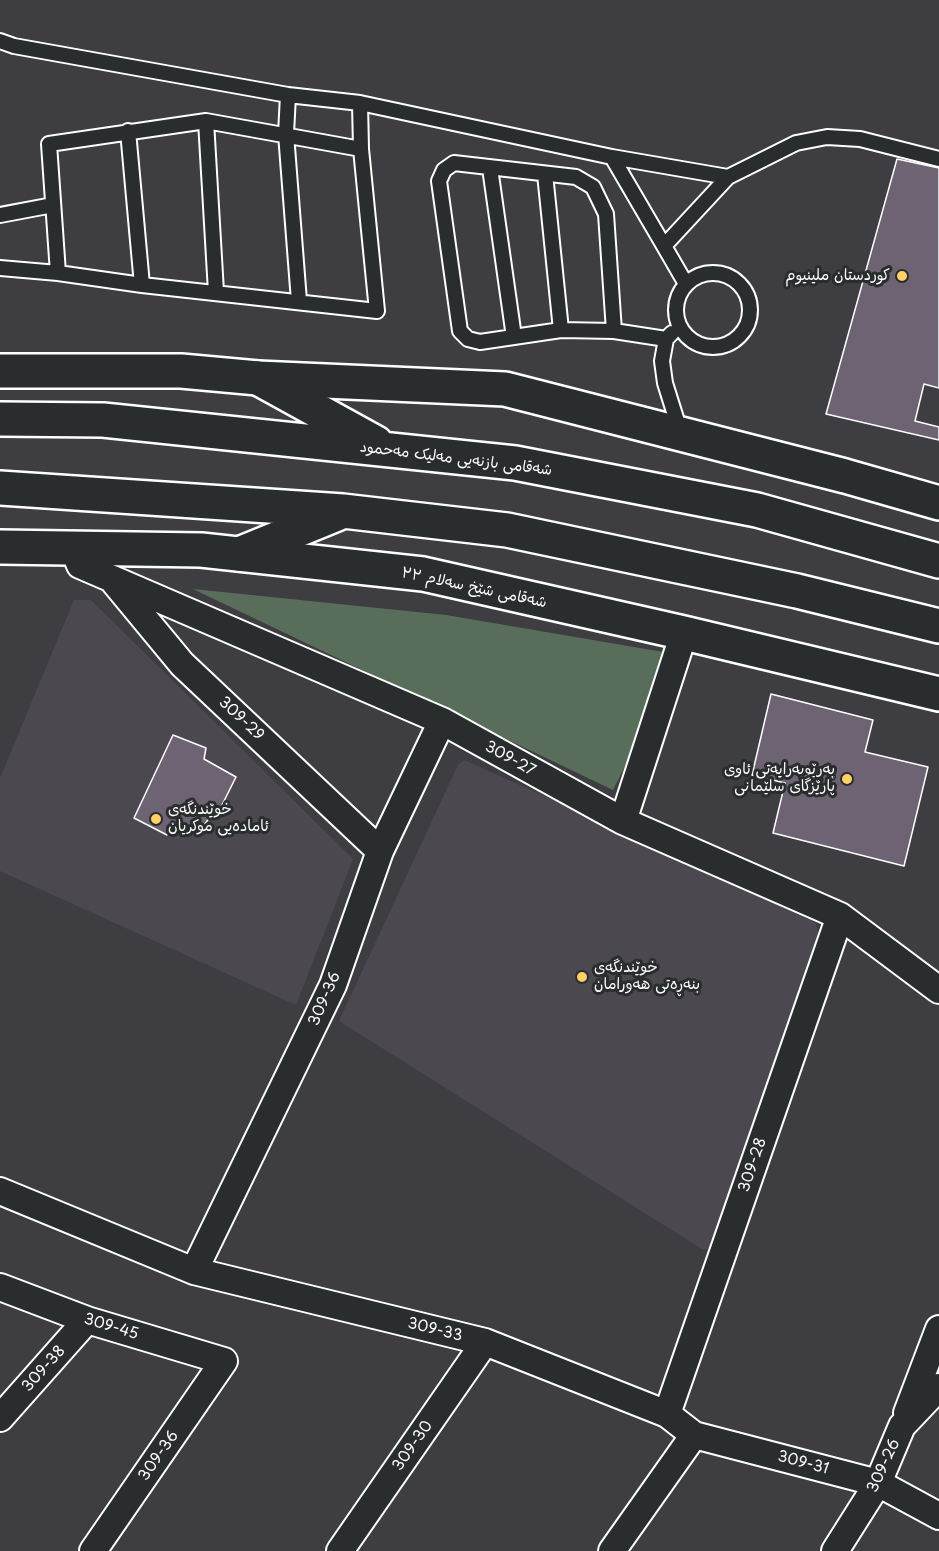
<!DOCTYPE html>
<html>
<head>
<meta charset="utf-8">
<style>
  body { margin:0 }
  canvas { display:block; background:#3e3d42 }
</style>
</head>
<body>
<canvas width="939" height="1551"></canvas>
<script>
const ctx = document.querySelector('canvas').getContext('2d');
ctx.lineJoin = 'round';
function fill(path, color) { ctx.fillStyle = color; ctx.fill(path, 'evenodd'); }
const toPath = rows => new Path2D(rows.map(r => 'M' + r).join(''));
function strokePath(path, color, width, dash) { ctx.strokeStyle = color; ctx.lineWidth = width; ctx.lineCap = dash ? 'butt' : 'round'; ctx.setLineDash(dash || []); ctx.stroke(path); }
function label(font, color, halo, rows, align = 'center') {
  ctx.font = font + ' "Playpen Sans","Playpen Sans Arabic",sans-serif'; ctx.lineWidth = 6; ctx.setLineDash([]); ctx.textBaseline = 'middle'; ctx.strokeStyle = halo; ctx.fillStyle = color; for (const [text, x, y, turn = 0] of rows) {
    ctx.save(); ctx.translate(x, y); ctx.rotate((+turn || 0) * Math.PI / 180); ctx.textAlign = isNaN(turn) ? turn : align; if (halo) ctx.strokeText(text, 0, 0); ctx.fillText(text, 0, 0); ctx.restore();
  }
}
const built = toPath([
  [74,600,91,600,353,859,296,1005,0,871,0,778],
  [464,760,801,911,810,916,816,924,818,933,761,1121,714,1250,702,1249,339,1021,458,765]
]);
const green = toPath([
  [193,589,446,615,681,655,613,790]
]);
const building = toPath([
  [897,159,939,168,939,388,924,384,915,421,939,427,939,440,826,414,897,159],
  [771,694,873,720,865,752,928,767,904,866,773,833,785,783,752,775,771,694],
  [173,735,206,748,204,759,236,777,218,813,213,812,199,833,172,826,167,835,134,818,173,735]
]);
const service = toPath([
  [0,41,14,46,288,95,360,103,612,157,728,177,796,143,827,137,860,139,939,159],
  [288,95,286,134,299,301],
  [206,121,216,292],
  [128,131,142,285],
  [612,157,664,246,728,177],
  [490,168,514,337],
  [545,174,561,330],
  [0,215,53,205],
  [664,246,686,284],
  [0,268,58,273,142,285,377,311,361,149,360,103],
  '676 310a37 37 0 1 1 74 0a37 37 0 1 1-74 0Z',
  [58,273,49,144,206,121,361,149],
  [614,331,606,214,593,187,576,177,454,163,444,170,439,181,460,331,468,339,480,342,561,330,614,331,666,339],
  [672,333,666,339,662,361,665,383,680,431]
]);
const minor = toPath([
  [73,548,80,565,442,721,623,821,840,916,939,990],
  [115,583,182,664,380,851],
  [623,821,684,633],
  [0,1191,194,1271,485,1342,667,1414,694,1435,878,1483,939,1516],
  [194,1271,333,985,380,851,442,721],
  [0,1287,87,1320,224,1361,93,1551],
  [907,1413,939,1329],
  [667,1414,840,916],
  [0,1418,87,1320],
  [340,1551,485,1342],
  [612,1551,694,1435],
  [835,1551,878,1483,902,1426,939,1387]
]);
const secondary = toPath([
  [0,371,181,371,258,378,505,389,845,476,939,503],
  [0,547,201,550,423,574,684,633,939,694]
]);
const trunk = toPath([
  [258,378,376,443],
  [0,419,103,420,515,463,757,510,939,561],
  [0,488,343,511,507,530,797,591,939,626],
  [239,554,337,514]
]);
const markers = [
  [902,276,6,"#ffd166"],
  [847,779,6,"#ffd166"],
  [156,819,6,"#ffd166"],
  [582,977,6,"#ffd166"]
];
const poiNames = [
  ["کوردستان ملینیوم",890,276],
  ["بەڕێوبەرایەتی ئاوی",835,770],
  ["پارێزگای سلێمانی",835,787],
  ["خوێندنگەی",168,810,"left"],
  ["ئامادەیی موکریان",168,827,"left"],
  ["خوێندنگەی",594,968,"left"],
  ["بنەڕەتی هەورامان",594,985,"left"]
];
const streetNames = [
  ["شەقامی بازنەیی مەلیک مەحمود",456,459,7],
  ["شەقامی شێخ سەلام ٣٣",474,588,12],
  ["309-29",241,719,43],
  ["309-27",510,759,29],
  ["309-36",325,999,-66],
  ["309-28",753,1165,-71],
  ["309-45",111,1327,17],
  ["309-33",435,1330,14],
  ["309-38",44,1369,-48],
  ["309-30",413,1446,-55],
  ["309-36",159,1456,-55],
  ["309-31",803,1463,15],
  ["309-26",884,1466,-65]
];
fill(built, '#4c4850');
fill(green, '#596e5a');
fill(building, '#6e6372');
strokePath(building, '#fff', 1.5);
strokePath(service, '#fff', 18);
strokePath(minor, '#fff', 30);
strokePath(secondary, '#fff', 38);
strokePath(trunk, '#fff', 38);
strokePath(service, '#2a2d2e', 14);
strokePath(minor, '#2a2d2e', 26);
strokePath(secondary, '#2a2d2e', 33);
strokePath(trunk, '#2a2d2e', 33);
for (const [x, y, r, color] of markers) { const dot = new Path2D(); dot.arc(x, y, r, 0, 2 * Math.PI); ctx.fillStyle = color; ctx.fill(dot); strokePath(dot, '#2a2d2e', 2); }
label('15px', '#fff', '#2a2d2e', poiNames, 'right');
label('15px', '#fff', '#2a2d2e', streetNames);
</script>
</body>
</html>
